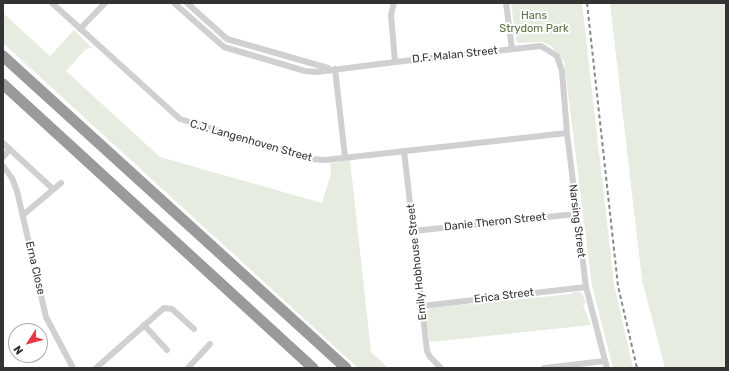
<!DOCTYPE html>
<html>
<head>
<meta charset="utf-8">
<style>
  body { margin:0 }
  #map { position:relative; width:729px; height:371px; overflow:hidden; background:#fff; font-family:Rubik,sans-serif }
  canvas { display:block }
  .frame { position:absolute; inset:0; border:4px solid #333; pointer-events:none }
  .north { position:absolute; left:8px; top:323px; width:40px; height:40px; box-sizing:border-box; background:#fff; border:1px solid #adadad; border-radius:50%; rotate:234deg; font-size:11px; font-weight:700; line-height:16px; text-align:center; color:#333 }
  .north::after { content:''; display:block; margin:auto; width:14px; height:18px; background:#e63946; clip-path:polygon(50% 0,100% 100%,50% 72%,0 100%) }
</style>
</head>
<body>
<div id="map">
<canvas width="729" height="371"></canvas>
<div class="frame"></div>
<div class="north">N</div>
</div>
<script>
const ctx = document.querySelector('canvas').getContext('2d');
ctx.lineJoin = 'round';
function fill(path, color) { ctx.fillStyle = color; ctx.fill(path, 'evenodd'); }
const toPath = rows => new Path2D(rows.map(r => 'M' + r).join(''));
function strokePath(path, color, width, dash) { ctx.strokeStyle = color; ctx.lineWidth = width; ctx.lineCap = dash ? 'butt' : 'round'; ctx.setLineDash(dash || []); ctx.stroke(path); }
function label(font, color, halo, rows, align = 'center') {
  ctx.font = font + ' Rubik,sans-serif'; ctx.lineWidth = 4; ctx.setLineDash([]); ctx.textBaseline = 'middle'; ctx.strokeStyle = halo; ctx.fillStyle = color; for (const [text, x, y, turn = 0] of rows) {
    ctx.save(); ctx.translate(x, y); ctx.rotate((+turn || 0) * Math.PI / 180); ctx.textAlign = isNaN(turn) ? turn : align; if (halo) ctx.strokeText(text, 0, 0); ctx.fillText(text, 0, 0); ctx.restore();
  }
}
const green = toPath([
  [511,3,582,3,614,284,633,368,613,368,592,286,564,61,551,46,543,42,519,43,516,41],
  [610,3,726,3,726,368,665,368,642,280],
  [3,13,50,56,74,30,92,48,86,49,66,71,160,157,322,203,331,174,330,163,350,160,371,352,388,368,358,368,15,54,3,43],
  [574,292,579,292,583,295,586,303,583,305,591,325,430,342,425,314,430,308,572,294]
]);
const street = toPath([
  [52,3,180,119,311,159,325,160,567,133],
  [174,3,224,47,305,71,317,72,395,62,541,46,557,56,562,71,567,133,586,287,607,368],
  [187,3,227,39,328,68],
  [394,3,391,15,395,62],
  [506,3,512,49],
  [80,29,105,3],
  [335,69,345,157],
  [3,143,53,189],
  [404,151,427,351,430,357,441,368],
  [3,157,10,149],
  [3,166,12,178,17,191,46,317,73,368],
  [23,215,61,183],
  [413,231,576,214],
  [422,306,586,287],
  [144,325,167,350],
  [96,368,164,308,172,309,194,329],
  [188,368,210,344],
  [544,368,605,361]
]);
const highway = toPath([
  [3,56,346,368],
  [3,84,313,368]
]);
const rail = toPath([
  [587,3,618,286,637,368]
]);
const parkNames = [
  ["Hans",534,16],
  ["Strydom Park",534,29]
];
const streetNames = [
  ["D.F. Malan Street",455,55,-6],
  ["C.J. Langenhoven Street",251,141,16],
  ["Narsing Street",577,221,83],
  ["Danie Theron Street",495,222,-6],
  ["Emily Hobhouse Street",417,262,-96],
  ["Erna Close",35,268,77],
  ["Erica Street",504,296,-7]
];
fill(green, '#e6ecdf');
strokePath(street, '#d0d0d0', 6);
strokePath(highway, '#9a9a9a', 11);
strokePath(rail, '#888', 2, [4, 3]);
label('11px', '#56703f', '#fff', parkNames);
label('11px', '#333', '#fff', streetNames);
</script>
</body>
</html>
